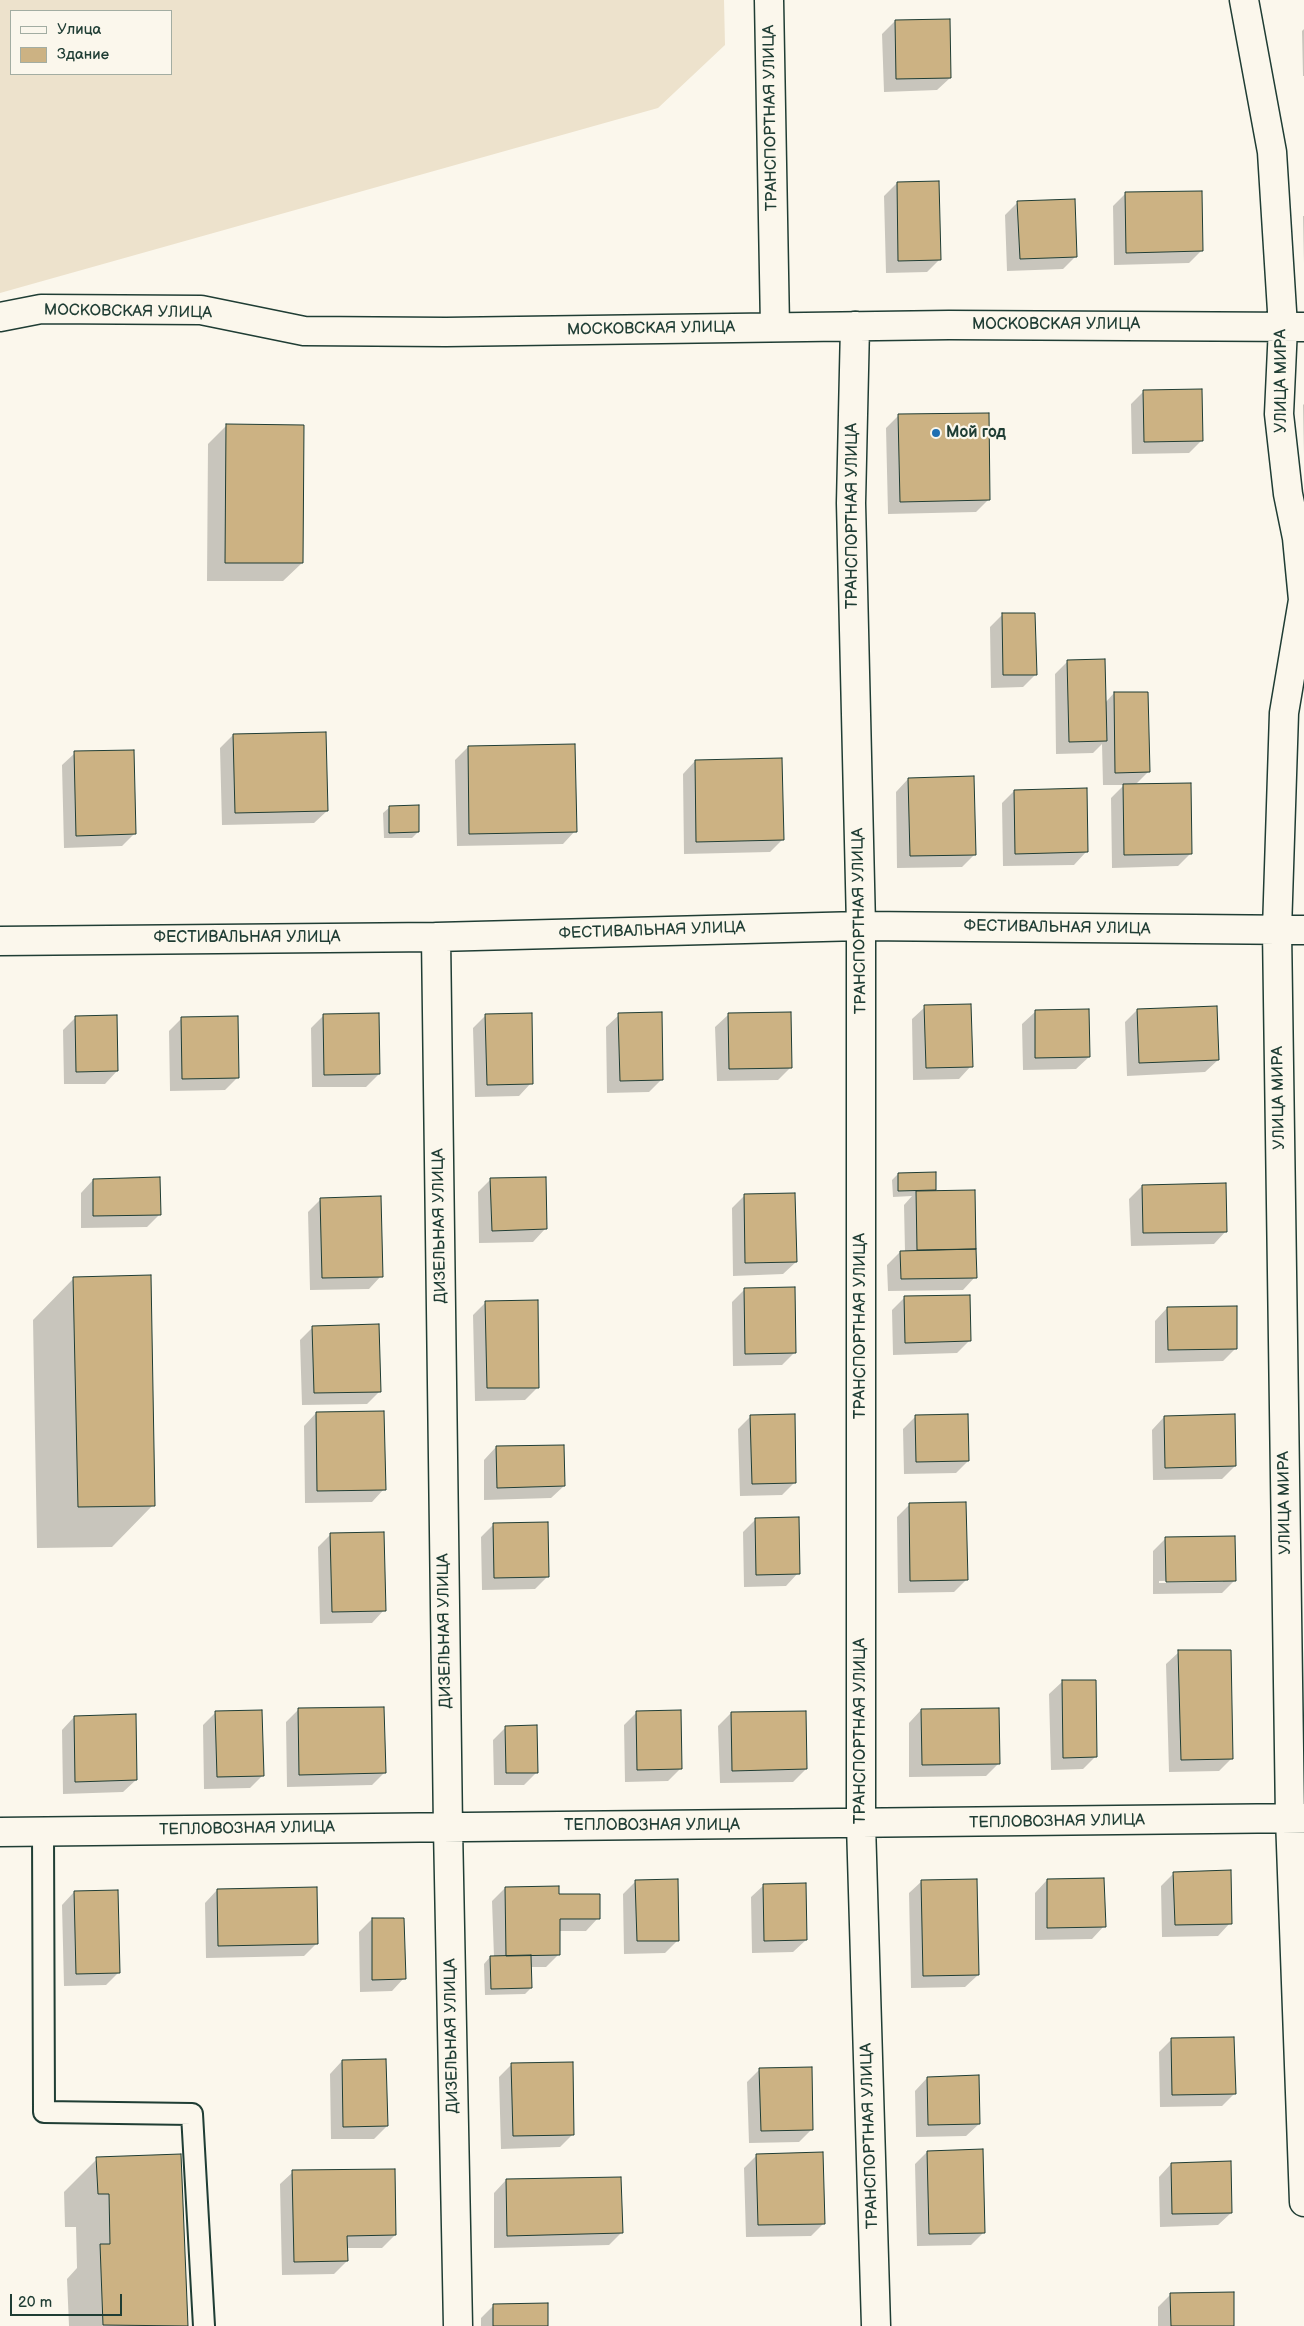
<!DOCTYPE html>
<html>
<head>
<meta charset="utf-8">
<style>
  body { margin:0 }
  #map { position:relative; width:1304px; height:2326px; overflow:hidden; background:#fbf7ec; font-family:"Balsamiq Sans",sans-serif }
  canvas { display:block }
  .legend { position:absolute; left:10px; top:10px; width:162px; height:65px; box-sizing:border-box; background:#fbf7ec; border:1px solid #a3ada2; margin:0; padding:6px 9px; list-style:none; font-size:15px; color:#1f3d34 }
  .legend li { display:flex; align-items:center; gap:10px; height:25px }
  .legend b { width:25px; border:1px solid #a3ada2 }
  .scale { position:absolute; left:10px; top:2294px; width:112px; height:22px; box-sizing:border-box; border:2px solid #1f3d34; border-top:0; padding-left:6px; font-size:15px; line-height:18px; white-space:nowrap; color:#1f3d34; -webkit-text-stroke:4px #fbf7ec; paint-order:stroke }
</style>
</head>
<body>
<div id="map">
<canvas width="1304" height="2326"></canvas>
<ul class="legend">
<li><b style="height:6px;background:#fbf7ec"></b>Улица</li>
<li><b style="height:14px;background:#ccb283"></b>Здание</li>
</ul>
<div class="scale">20 m</div>
</div>
<script>
const ctx = document.querySelector('canvas').getContext('2d');
ctx.lineJoin = 'round';
function fill(path, color) { ctx.fillStyle = color; ctx.fill(path, 'evenodd'); }
const toPath = rows => new Path2D(rows.map(r => 'M' + r).join(''));
function strokePath(path, color, width, dash) { ctx.strokeStyle = color; ctx.lineWidth = width; ctx.lineCap = dash ? 'butt' : 'round'; ctx.setLineDash(dash || []); ctx.stroke(path); }
function label(font, color, halo, rows, align = 'center') {
  ctx.font = font + ' "Balsamiq Sans",sans-serif'; ctx.lineWidth = 4.5; ctx.setLineDash([]); ctx.textBaseline = 'middle'; ctx.strokeStyle = halo; ctx.fillStyle = color; for (const [text, x, y, turn = 0] of rows) {
    ctx.save(); ctx.translate(x, y); ctx.rotate((+turn || 0) * Math.PI / 180); ctx.textAlign = isNaN(turn) ? turn : align; if (halo) ctx.strokeText(text, 0, 0); ctx.fillText(text, 0, 0); ctx.restore();
  }
}
const built = toPath([
  [0,0,724,0,725,45,658,108,0,293],
  [11,11,171,11,171,74,11,74]
]);
const shadow = toPath([
  [895,21,950,78,937,90,884,92,882,34],
  [1304,29,1304,76,1303,76,1302,31],
  [897,183,940,259,927,272,886,273,884,196],
  [1126,193,1202,250,1189,263,1114,265,1113,206],
  [1018,202,1076,256,1063,269,1007,271,1005,215],
  [1303,216,1304,216,1304,264],
  [1144,391,1202,440,1189,453,1132,454,1131,404],
  [1304,404,1304,455,1303,405],
  [899,415,989,499,976,512,888,514,886,428],
  [226,426,302,563,283,581,207,581,208,444],
  [1003,614,1036,674,1023,687,991,688,990,627],
  [1068,661,1105,703,1114,693,1148,772,1135,785,1191,853,1178,866,1112,868,1111,798,1124,785,1103,785,1102,744,1093,753,1056,754,1055,674],
  [233,735,327,811,314,823,222,825,220,748],
  [468,747,575,831,563,844,457,846,455,760],
  [75,753,134,834,122,846,64,848,62,765],
  [695,761,782,840,770,852,684,854,683,774],
  [908,779,974,855,962,867,897,868,896,792],
  [1014,791,1086,852,1074,865,1003,866,1002,803],
  [390,807,418,832,412,838,384,838,383,813],
  [925,1007,971,1066,959,1079,913,1080,912,1019],
  [1137,1010,1218,1060,1205,1072,1127,1076,1125,1022],
  [1035,1012,1089,1057,1076,1069,1023,1070,1022,1024],
  [324,1015,379,1074,366,1087,312,1087,311,1028],
  [486,1015,531,1083,519,1096,475,1097,473,1028],
  [619,1015,662,1079,649,1092,607,1093,606,1027],
  [728,1015,791,1067,778,1080,717,1081,715,1027],
  [76,1017,117,1071,105,1084,64,1084,63,1030],
  [182,1018,238,1077,225,1090,170,1091,169,1031],
  [898,1174,935,1190,933,1192,974,1191,975,1277,963,1290,888,1291,887,1265,900,1252,905,1252,904,1205,912,1196,893,1197,892,1180],
  [491,1179,545,1229,533,1242,479,1243,478,1192],
  [93,1180,160,1214,147,1227,81,1228,81,1193],
  [1142,1186,1226,1231,1214,1244,1131,1246,1129,1199],
  [745,1195,796,1262,783,1274,733,1276,732,1208],
  [321,1199,381,1276,369,1289,310,1290,308,1212],
  [74,1278,153,1505,112,1547,37,1548,33,1320],
  [744,1290,795,1352,782,1365,733,1366,732,1302],
  [904,1298,969,1341,957,1353,893,1355,892,1310],
  [486,1302,538,1387,525,1400,475,1401,473,1315],
  [1167,1308,1236,1348,1223,1361,1155,1363,1155,1321],
  [313,1327,380,1391,367,1404,302,1405,300,1340],
  [316,1413,384,1489,372,1502,305,1503,304,1426],
  [751,1416,795,1482,782,1495,740,1496,738,1429],
  [916,1416,968,1461,956,1473,904,1474,903,1429],
  [1164,1417,1235,1466,1222,1479,1153,1480,1152,1430],
  [496,1447,564,1486,551,1498,484,1500,484,1460],
  [910,1504,967,1579,954,1592,898,1593,897,1517],
  [755,1520,798,1573,786,1586,744,1587,743,1532],
  [494,1524,547,1577,535,1589,482,1590,481,1537],
  [331,1534,384,1610,372,1623,320,1624,318,1547],
  [1165,1539,1235,1580,1222,1593,1153,1594,1153,1551],
  [1223,1580,1223,1582,1159,1583,1159,1581],
  [1179,1652,1232,1758,1219,1771,1169,1772,1166,1664],
  [1062,1682,1096,1756,1083,1769,1051,1770,1049,1694],
  [298,1710,385,1772,372,1785,287,1787,286,1722],
  [921,1710,999,1763,986,1776,909,1777,909,1723],
  [216,1712,262,1776,250,1788,204,1789,203,1725],
  [637,1712,681,1768,668,1781,625,1782,624,1725],
  [731,1713,806,1769,793,1782,720,1783,718,1726],
  [74,1717,136,1780,123,1792,63,1794,62,1730],
  [506,1727,537,1772,524,1785,494,1785,493,1740],
  [1174,1873,1230,1923,1218,1936,1162,1937,1161,1886],
  [1047,1880,1104,1926,1092,1939,1035,1940,1035,1893],
  [636,1881,678,1940,665,1953,624,1954,623,1894],
  [922,1881,978,1975,965,1987,911,1988,909,1893],
  [764,1885,806,1940,793,1952,752,1953,751,1897],
  [505,1888,558,1896,598,1918,586,1931,558,1931,559,1954,546,1967,530,1967,531,1988,525,1994,485,1995,484,1964,490,1957,494,1957,492,1901],
  [217,1890,317,1943,304,1956,206,1958,205,1903],
  [74,1892,119,1972,106,1985,64,1986,62,1905],
  [372,1919,404,1978,392,1991,360,1992,359,1932],
  [1171,2040,1235,2093,1222,2106,1160,2107,1159,2052],
  [342,2061,387,2126,374,2139,331,2139,330,2074],
  [512,2064,573,2134,560,2147,501,2149,499,2077],
  [760,2069,812,2129,799,2142,749,2143,747,2082],
  [927,2078,979,2124,966,2136,916,2137,915,2091],
  [927,2152,983,2233,971,2245,917,2246,915,2164],
  [180,2155,187,2326,69,2326,67,2279,77,2268,76,2227,65,2227,64,2192,97,2159],
  [757,2155,824,2223,811,2236,746,2237,744,2168],
  [1171,2164,1231,2213,1218,2225,1160,2227,1159,2177],
  [293,2172,395,2235,382,2248,346,2248,347,2261,334,2274,282,2275,280,2184],
  [506,2180,621,2233,609,2245,494,2248,494,2193],
  [1171,2294,1233,2326,1158,2326,1158,2307],
  [494,2305,547,2326,481,2326,481,2318]
]);
const building = toPath([
  [950,19,951,78,896,79,895,20,950,19],
  [939,181,941,260,898,261,897,182,939,181],
  [1202,191,1203,251,1126,253,1125,192,1202,191],
  [1075,199,1077,257,1020,259,1017,201,1075,199],
  [1202,389,1203,441,1144,442,1143,390,1202,389],
  [989,413,990,500,900,502,898,414,989,413],
  [226,424,304,425,303,563,225,563,226,424],
  [1002,613,1035,613,1037,675,1003,675,1002,613],
  [1105,659,1107,741,1069,742,1067,660,1105,659],
  [1114,692,1148,692,1150,772,1115,773,1114,692],
  [326,732,328,811,235,813,233,734,326,732],
  [575,744,577,832,469,834,468,746,575,744],
  [134,750,136,834,76,836,74,751,134,750],
  [782,758,784,840,696,842,695,760,782,758],
  [974,776,976,855,910,856,908,778,974,776],
  [1191,783,1192,854,1124,855,1123,784,1191,783],
  [1087,788,1088,852,1015,854,1014,790,1087,788],
  [419,805,419,832,389,833,389,806,419,805],
  [971,1004,973,1067,926,1068,924,1005,971,1004],
  [1217,1006,1219,1060,1139,1063,1137,1009,1217,1006],
  [1089,1009,1090,1057,1035,1058,1035,1010,1089,1009],
  [662,1012,663,1080,620,1081,618,1013,662,1012],
  [791,1012,792,1068,729,1069,728,1013,791,1012],
  [379,1013,380,1074,324,1075,323,1014,379,1013],
  [532,1013,533,1084,487,1085,485,1014,532,1013],
  [117,1015,118,1071,76,1072,75,1016,117,1015],
  [238,1016,239,1078,182,1079,181,1017,238,1016],
  [936,1172,936,1190,898,1191,898,1173,936,1172],
  [160,1177,161,1215,93,1216,93,1179,160,1177],
  [546,1177,547,1229,492,1231,490,1178,546,1177],
  [1226,1183,1227,1232,1143,1233,1142,1185,1226,1183],
  [975,1190,976,1249,917,1250,916,1191,975,1190],
  [795,1193,797,1262,745,1263,744,1194,795,1193],
  [381,1196,383,1277,322,1278,320,1198,381,1196],
  [976,1249,977,1278,901,1279,900,1251,976,1249],
  [151,1275,155,1506,78,1507,73,1277,151,1275],
  [795,1287,796,1353,745,1354,744,1288,795,1287],
  [970,1295,971,1341,905,1343,904,1296,970,1295],
  [538,1300,539,1388,487,1388,485,1301,538,1300],
  [1237,1306,1237,1349,1168,1350,1167,1307,1237,1306],
  [379,1324,381,1392,314,1393,312,1326,379,1324],
  [384,1411,386,1490,317,1491,316,1412,384,1411],
  [795,1414,796,1483,752,1484,750,1415,795,1414],
  [968,1414,969,1461,916,1462,915,1415,968,1414],
  [1235,1414,1236,1466,1165,1468,1164,1416,1235,1414],
  [564,1445,565,1486,497,1488,496,1446,564,1445],
  [966,1502,968,1580,910,1581,909,1503,966,1502],
  [799,1517,800,1574,756,1575,755,1518,799,1517],
  [548,1522,549,1577,494,1578,493,1523,548,1522],
  [384,1532,386,1611,332,1612,330,1533,384,1532],
  [1235,1536,1236,1581,1166,1582,1165,1537,1235,1536],
  [1178,1650,1231,1650,1233,1759,1181,1760,1178,1650],
  [1062,1680,1096,1680,1097,1757,1063,1758,1062,1680],
  [384,1707,386,1773,299,1775,298,1708,384,1707],
  [999,1708,1000,1764,922,1765,921,1709,999,1708],
  [262,1710,264,1776,217,1777,215,1711,262,1710],
  [681,1710,682,1769,637,1770,636,1711,681,1710],
  [806,1711,807,1769,732,1771,731,1712,806,1711],
  [136,1714,137,1780,75,1782,74,1716,136,1714],
  [537,1725,538,1773,506,1773,505,1726,537,1725],
  [1231,1870,1232,1924,1175,1925,1173,1872,1231,1870],
  [1104,1878,1106,1927,1047,1928,1047,1879,1104,1878],
  [678,1879,679,1941,637,1941,635,1880,678,1879],
  [977,1879,979,1975,923,1976,921,1880,977,1879],
  [806,1883,807,1940,764,1941,763,1884,806,1883],
  [559,1886,559,1894,600,1894,600,1919,560,1919,560,1955,506,1956,505,1887,559,1886],
  [317,1887,318,1944,218,1946,217,1889,317,1887],
  [118,1890,120,1973,76,1974,74,1891,118,1890],
  [372,1918,404,1918,406,1979,372,1980,372,1918],
  [531,1955,532,1988,491,1989,490,1956,531,1955],
  [1234,2037,1236,2094,1172,2095,1171,2038,1234,2037],
  [386,2059,388,2126,343,2127,342,2060,386,2059],
  [573,2062,574,2135,513,2136,511,2063,573,2062],
  [812,2067,813,2130,761,2131,759,2068,812,2067],
  [979,2075,980,2124,928,2125,927,2077,979,2075],
  [983,2149,985,2233,929,2234,927,2151,983,2149],
  [823,2152,825,2224,758,2225,756,2154,823,2152],
  [181,2154,188,2326,103,2325,100,2244,110,2244,109,2194,98,2194,96,2157,181,2154],
  [1231,2161,1232,2213,1172,2214,1171,2163,1231,2161],
  [395,2169,396,2235,347,2236,348,2261,294,2262,292,2170,395,2169],
  [621,2177,623,2233,507,2236,506,2179,621,2177],
  [1234,2292,1234,2326,1171,2326,1170,2293,1234,2292],
  [548,2303,548,2326,493,2326,493,2304,548,2303]
]);
const service = toPath([
  [43,1831,44,2112,192,2114,204,2326]
]);
const minor = toPath([
  [769,0,775,327],
  [1244,0,1272,152,1283,327,1279,414,1288,494,1297,538,1303,600,1284,713,1277,930,1290,1818,1304,2202],
  [0,317,41,309,201,310,304,331,446,332,949,325,1304,327],
  [855,326,851,503,861,926,861,1824,876,2326],
  [436,937,448,1828,458,2326],
  [0,941,436,937,861,926,1304,930],
  [0,1832,1304,1818]
]);
const markers = [
  [936,433,5,"#1f6fb2"]
];
const streetNames = [
  ["ТРАНСПОРТНАЯ УЛИЦА",771,118,-91],
  ["МОСКОВСКАЯ УЛИЦА",128,312,1],
  ["МОСКОВСКАЯ УЛИЦА",1056,325],
  ["МОСКОВСКАЯ УЛИЦА",651,329,-1],
  ["УЛИЦА МИРА",1282,381,-90],
  ["ТРАНСПОРТНАЯ УЛИЦА",853,516,-90],
  ["ТРАНСПОРТНАЯ УЛИЦА",860,921,-91],
  ["ФЕСТИВАЛЬНАЯ УЛИЦА",1057,928,1],
  ["ФЕСТИВАЛЬНАЯ УЛИЦА",652,931,-2],
  ["ФЕСТИВАЛЬНАЯ УЛИЦА",247,938],
  ["УЛИЦА МИРА",1279,1098,-91],
  ["ДИЗЕЛЬНАЯ УЛИЦА",440,1226,-91],
  ["ТРАНСПОРТНАЯ УЛИЦА",861,1326,-90],
  ["УЛИЦА МИРА",1285,1503,-91],
  ["ДИЗЕЛЬНАЯ УЛИЦА",445,1631,-91],
  ["ТРАНСПОРТНАЯ УЛИЦА",861,1731,-90],
  ["ТЕПЛОВОЗНАЯ УЛИЦА",1057,1822,-1],
  ["ТЕПЛОВОЗНАЯ УЛИЦА",652,1826],
  ["ТЕПЛОВОЗНАЯ УЛИЦА",247,1829,-1],
  ["ДИЗЕЛЬНАЯ УЛИЦА",452,2036,-91],
  ["ТРАНСПОРТНАЯ УЛИЦА",870,2136,-92]
];
const poiNames = [
  ["Мой год",946,433]
];
fill(built, '#ede2cc');
fill(shadow, '#0003');
fill(building, '#ccb283');
strokePath(building, '#1f3d34', 1);
strokePath(service, '#1f3d34', 24);
strokePath(minor, '#1f3d34', 31);
strokePath(service, '#fbf7ec', 20);
strokePath(minor, '#fbf7ec', 28);
for (const [x, y, r, color] of markers) { const dot = new Path2D(); dot.arc(x, y, r, 0, 2 * Math.PI); ctx.fillStyle = color; ctx.fill(dot); strokePath(dot, '#fbf7ec', 2); }
label('16px', '#1f3d34', '#fbf7ec', streetNames);
label('bold 16px', '#1f3d34', '#fbf7ec', poiNames, 'left');
</script>
</body>
</html>
